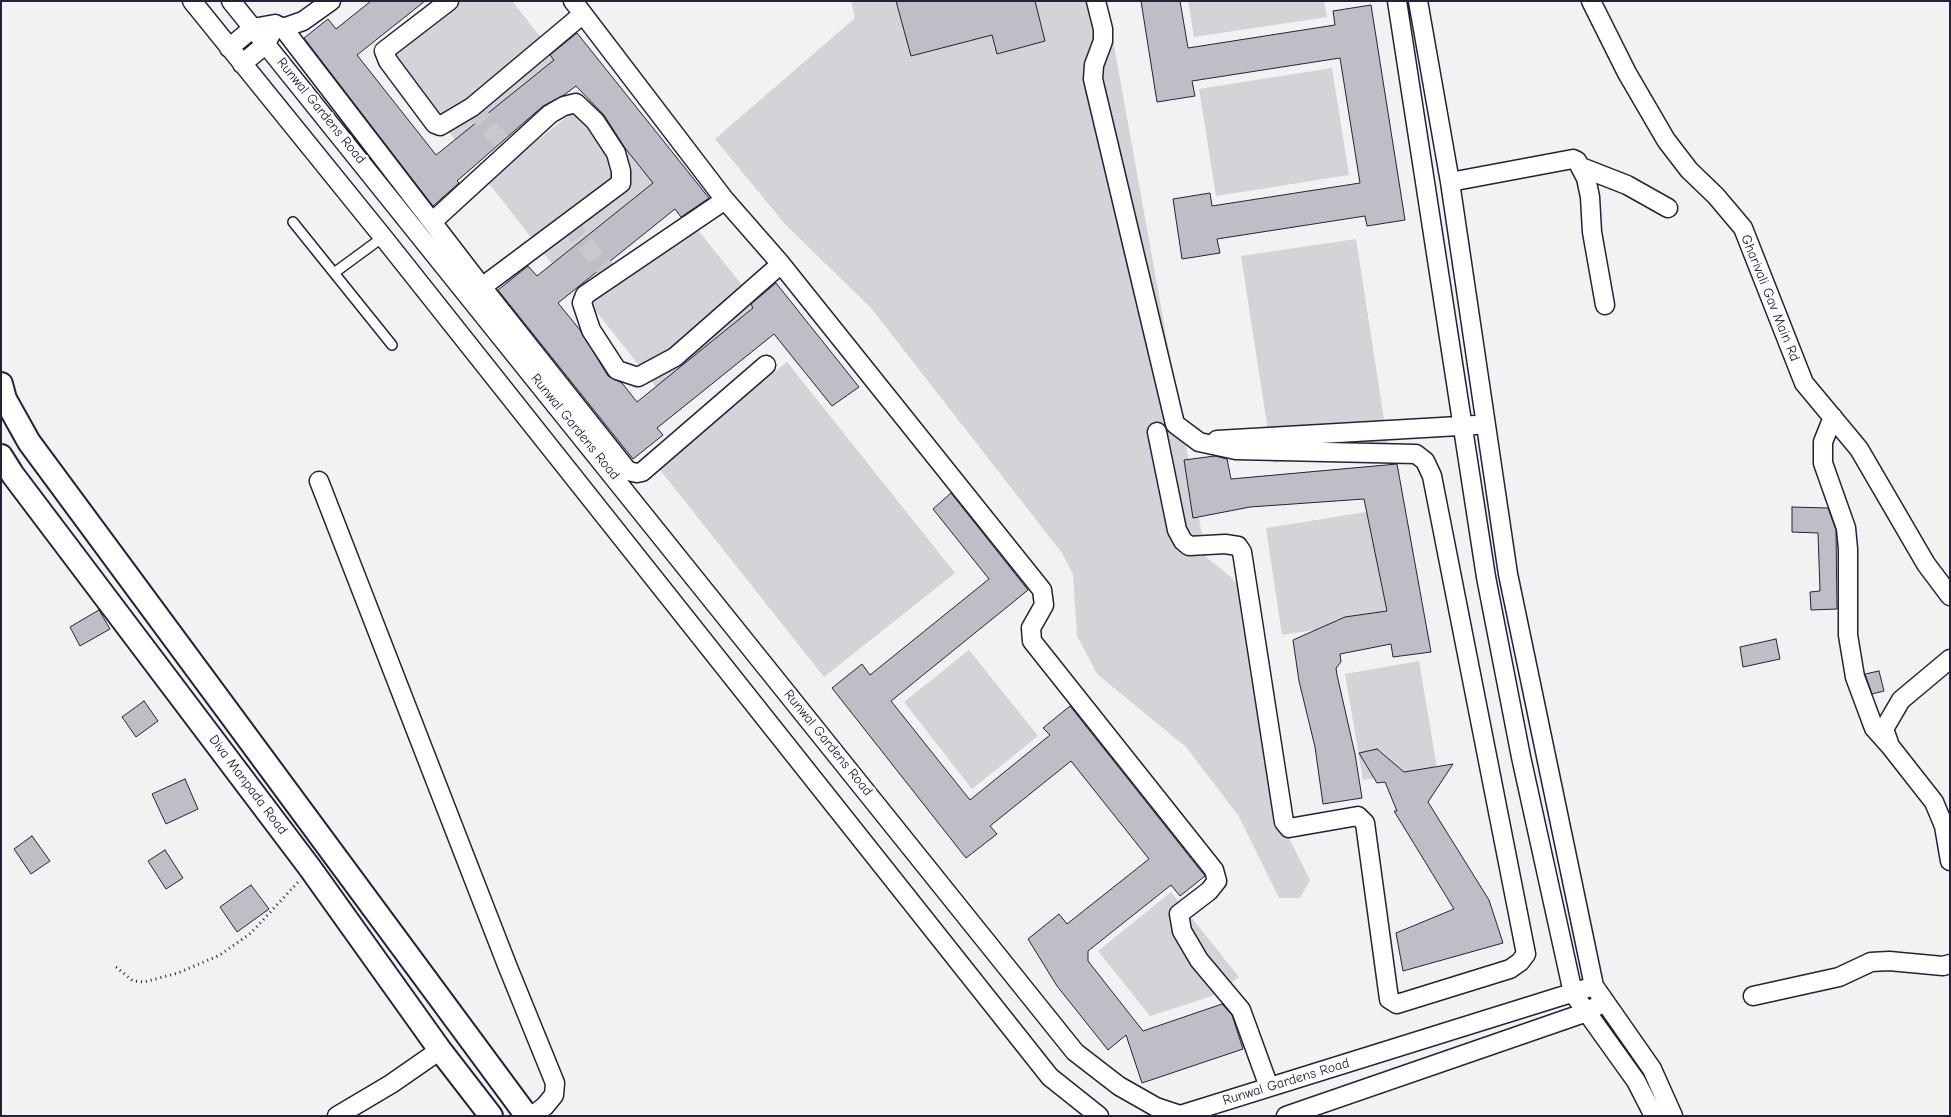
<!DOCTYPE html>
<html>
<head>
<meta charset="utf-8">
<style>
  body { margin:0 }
  #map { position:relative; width:1951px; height:1117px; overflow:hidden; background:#f2f2f3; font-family:"Comic Neue",sans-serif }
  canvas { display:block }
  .frame { position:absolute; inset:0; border:2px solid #22223b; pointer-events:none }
</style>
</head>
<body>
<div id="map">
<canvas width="1951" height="1117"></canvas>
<div class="frame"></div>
</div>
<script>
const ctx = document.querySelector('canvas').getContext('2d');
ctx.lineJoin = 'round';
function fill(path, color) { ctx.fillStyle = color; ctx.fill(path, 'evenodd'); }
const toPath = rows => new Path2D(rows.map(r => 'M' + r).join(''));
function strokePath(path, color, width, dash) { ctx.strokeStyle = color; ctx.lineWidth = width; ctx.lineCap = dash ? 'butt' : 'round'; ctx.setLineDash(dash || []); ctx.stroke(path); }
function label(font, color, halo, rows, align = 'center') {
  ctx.font = font + ' "Comic Neue",sans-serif'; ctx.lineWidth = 5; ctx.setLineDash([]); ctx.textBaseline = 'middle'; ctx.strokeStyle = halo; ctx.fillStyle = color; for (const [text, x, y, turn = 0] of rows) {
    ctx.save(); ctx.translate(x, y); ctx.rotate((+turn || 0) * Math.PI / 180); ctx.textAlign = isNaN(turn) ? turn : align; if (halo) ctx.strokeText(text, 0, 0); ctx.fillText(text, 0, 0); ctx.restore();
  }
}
const green = toPath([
  [451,1,512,1,558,59,456,141,387,53],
  [851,1,1106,1,1206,557,1232,578,1247,597,1270,719,1272,804,1310,880,1300,898,1279,898,1238,815,1186,747,1097,674,1077,636,1073,574,1062,553,871,308,785,224,715,139,855,18],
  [1188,1,1324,1,1327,17,1194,37],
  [1332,68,1349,175,1216,196,1199,89],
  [589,99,658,187,556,269,487,181],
  [689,219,759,306,657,388,587,300],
  [1356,239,1388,445,1273,463,1241,256],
  [787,362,955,573,824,677,657,466],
  [1398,507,1415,614,1282,635,1266,528],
  [969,650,1038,736,972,789,904,702],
  [1419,661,1437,768,1363,780,1345,674],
  [1171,892,1239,977,1212,996,1150,1016,1098,951]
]);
const building = toPath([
  [371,1,425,1,357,55,436,155,554,60,550,55,577,33,709,198,681,217,675,209,558,303,580,330,608,376,622,383,637,402,753,308,751,304,776,283,859,387,832,406,774,334,657,428,663,435,633,459,498,290,528,266,537,276,653,183,625,148,604,115,576,86,564,95,543,106,457,181,459,183,433,206,304,38,328,19,336,29,371,1],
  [896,1,1035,1,1045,41,997,54,992,35,911,56,896,1],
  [1141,1,1180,1,1188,48,1335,25,1333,11,1371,5,1405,220,1367,226,1365,216,1217,239,1220,253,1182,259,1173,199,1210,193,1212,206,1360,183,1340,58,1192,81,1195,96,1157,102,1141,1],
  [1215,456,1227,459,1231,479,1397,464,1431,652,1393,657,1391,644,1340,654,1341,662,1336,668,1337,675,1355,754,1362,798,1323,804,1315,747,1299,681,1293,640,1345,617,1387,611,1364,499,1250,507,1193,518,1184,460,1215,456],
  [951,493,1028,590,891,701,970,800,1050,735,1043,728,1070,706,1205,876,1180,896,1171,885,1088,951,1088,961,1143,1031,1222,1004,1232,1015,1243,1049,1142,1083,1126,1035,1108,1050,1057,986,1028,939,1059,914,1067,924,1149,859,1071,761,990,826,997,834,966,858,832,688,862,664,870,675,989,579,933,509,951,493],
  [1792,507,1828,508,1836,530,1837,609,1811,610,1810,592,1820,591,1818,533,1792,532,1792,507],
  [99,610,110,629,80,646,70,627,99,610],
  [1776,639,1780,659,1743,667,1740,647,1776,639],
  [1879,671,1884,691,1872,694,1865,674,1879,671],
  [144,701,158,721,136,737,122,717,144,701],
  [1377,749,1404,772,1453,764,1428,802,1489,900,1503,943,1403,971,1396,933,1454,909,1394,811,1397,811,1385,782,1377,783,1359,753,1377,749],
  [185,779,198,809,166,824,152,794,185,779],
  [32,836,50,861,31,874,14,849,32,836],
  [165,850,183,878,166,889,148,861,165,850],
  [251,885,269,909,237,932,220,907,251,885]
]);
const minorTunnel = toPath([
  [472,107,509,151],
  [568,223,612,277]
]);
const path = toPath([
  [116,967,133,981,144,982,178,973,220,955,251,933,299,881]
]);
const service = toPath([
  [293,222,392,345],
  [334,273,383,237]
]);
const minor = toPath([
  [192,1,383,237,1050,1077,1099,1116],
  [231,1,1075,1052,1119,1086,1156,1107,1180,1115,1594,986],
  [449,1,384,51,388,61,435,124,440,126,472,107,583,14],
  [573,1,725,200,781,264,1042,590,1044,605,1031,628,1032,641,1214,870,1217,881,1209,891,1179,914,1182,931,1199,960,1241,1010,1269,1087],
  [1096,1,1103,29,1103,41,1094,65,1093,79,1175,424,1199,442,1236,450,1416,454,1425,461,1432,476,1526,954,1520,962,1510,969,1397,1004,1389,999,1365,823,1358,816,1289,828,1284,822,1242,552,1238,546,1225,544,1189,546,1183,541,1177,530,1157,432],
  [1397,1,1486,577,1521,757,1573,993,1636,1081,1654,1116],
  [1418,1,1450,182,1508,574,1594,986,1652,1069,1673,1116],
  [1591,1,1627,73,1666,140,1689,170,1716,196,1743,228,1804,383,1859,449,1926,564,1950,596],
  [283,28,482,287,628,471,637,473,642,472,766,365],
  [229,48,253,28,275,24,283,28,303,21,331,1],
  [242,64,266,44,271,34],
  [1581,167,1627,185,1668,208],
  [1450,182,1573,159,1577,161,1586,178,1590,197,1592,232,1605,305],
  [725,200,585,295,582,303,591,330,617,370,638,377,675,357,781,264],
  [432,222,550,114,564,106,576,103,595,121,616,153,621,171,621,183,482,287],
  [1833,417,1823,442,1823,463,1846,528,1848,549,1848,635,1855,677,1874,728,1890,746],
  [1217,440,1476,425],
  [319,481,507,965,555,1083,554,1095,545,1106,532,1116],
  [1950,659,1901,700,1884,729,1890,746,1934,802,1944,826,1950,861],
  [1753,996,1839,977,1871,962,1889,961,1943,966,1950,964],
  [337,1116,391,1084,440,1050],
  [1286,1116,1587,1012,1597,1006]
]);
const tertiary = toPath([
  [1,384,5,399,29,442,527,1116],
  [1,456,13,475,310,868,440,1050,491,1116]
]);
const streetNames = [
  ["Runwal Gardens Road",321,111,51],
  ["Gharivali Gav Main Rd",1770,298,68],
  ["Runwal Gardens Road",575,427,51],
  ["Runwal Gardens Road",828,743,51],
  ["Diva Manpada Road",248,785,53],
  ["Runwal Gardens Road",1286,1082,-17]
];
fill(green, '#d3d3d8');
fill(building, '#bebec6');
strokePath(building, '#22223b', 1);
strokePath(minorTunnel, '#c8c8ce', 18, [18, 9]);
strokePath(service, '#22223b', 12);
strokePath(minor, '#22223b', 21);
strokePath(tertiary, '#22223b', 26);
strokePath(path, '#22223b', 3, [1, 4]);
strokePath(service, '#fff', 9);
strokePath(minor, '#fff', 18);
strokePath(tertiary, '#fff', 22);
label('14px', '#22223b', '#fff', streetNames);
</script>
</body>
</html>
